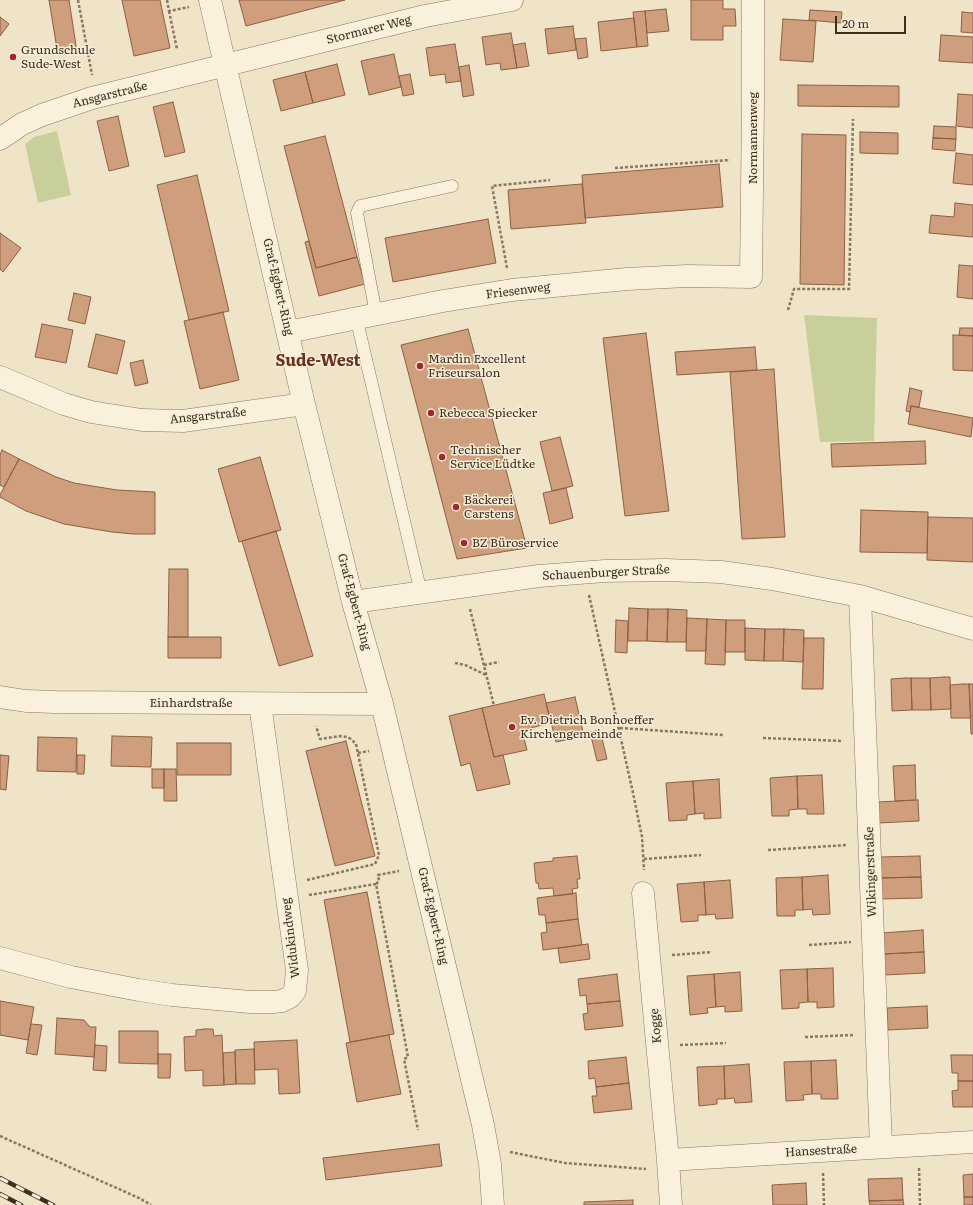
<!DOCTYPE html>
<html>
<head>
<meta charset="utf-8">
<style>
  body { margin:0 }
  #map { position:relative; width:973px; height:1205px; overflow:hidden; background:#f0e4c8; font-family:Literata,serif }
  canvas { display:block }
  .scale { position:absolute; left:835px; top:16px; width:71px; height:18px; box-sizing:border-box; border:2px solid #3d2e20; border-top:0; padding-left:5px; font-size:12px; line-height:14px; white-space:nowrap; color:#3d2e20; -webkit-text-stroke:3px #f7eed8; paint-order:stroke }
</style>
</head>
<body>
<div id="map">
<canvas width="973" height="1205"></canvas>
<div class="scale">20 m</div>
</div>
<script>
const ctx = document.querySelector('canvas').getContext('2d');
ctx.lineJoin = 'round';
function fill(path, color) { ctx.fillStyle = color; ctx.fill(path, 'evenodd'); }
const toPath = rows => new Path2D(rows.map(r => 'M' + r).join(''));
function strokePath(path, color, width, dash) { ctx.strokeStyle = color; ctx.lineWidth = width; ctx.lineCap = dash ? 'butt' : 'round'; ctx.setLineDash(dash || []); ctx.stroke(path); }
function label(font, color, halo, rows, align = 'center') {
  ctx.font = font + ' Literata,serif'; ctx.lineWidth = 3; ctx.setLineDash([]); ctx.textBaseline = 'middle'; ctx.strokeStyle = halo; ctx.fillStyle = color; for (const [text, x, y, turn = 0] of rows) {
    ctx.save(); ctx.translate(x, y); ctx.rotate((+turn || 0) * Math.PI / 180); ctx.textAlign = isNaN(turn) ? turn : align; if (halo) ctx.strokeText(text, 0, 0); ctx.fillText(text, 0, 0); ctx.restore();
  }
}
const green = toPath([
  [57,131,71,195,38,203,25,144,34,137],
  [804,315,877,318,874,441,820,442]
]);
const building = toPath([
  [49,0,69,0,77,52,58,55,49,0],
  [122,0,160,0,170,48,134,56,122,0],
  [239,0,345,0,246,26,239,0],
  [691,0,723,0,723,9,735,9,736,26,723,26,723,40,691,40,691,0],
  [666,9,669,31,647,33,645,11,666,9],
  [810,10,842,12,841,23,809,20,810,10],
  [645,11,648,46,637,47,633,12,645,11],
  [962,12,973,13,973,33,961,32,962,12],
  [0,17,9,24,0,36,0,17],
  [634,18,637,47,601,51,598,22,634,18],
  [783,19,816,21,813,62,780,60,783,19],
  [573,26,576,50,548,54,545,29,573,26],
  [511,33,517,68,501,70,500,63,486,65,482,37,511,33],
  [941,35,973,37,973,63,939,61,941,35],
  [586,38,588,57,578,59,575,39,586,38],
  [525,43,529,66,517,68,513,45,525,43],
  [455,44,461,81,446,83,445,74,430,76,426,48,455,44],
  [394,54,401,87,369,95,361,61,394,54],
  [337,64,345,95,313,103,305,72,337,64],
  [469,65,474,95,463,97,459,67,469,65],
  [305,72,313,103,281,111,273,80,305,72],
  [410,74,414,94,403,96,399,76,410,74],
  [798,85,899,86,899,107,798,106,798,85],
  [958,94,973,95,973,128,956,126,958,94],
  [173,102,185,152,165,157,153,107,173,102],
  [118,116,129,166,109,171,97,121,118,116],
  [934,126,956,127,956,139,933,138,934,126],
  [860,132,898,133,898,154,860,153,860,132],
  [802,134,846,135,844,285,800,284,802,134],
  [325,136,357,257,316,268,284,146,325,136],
  [933,138,956,139,955,151,932,149,933,138],
  [956,153,973,155,973,185,953,183,956,153],
  [719,164,723,207,585,218,582,175,719,164],
  [197,175,229,311,189,320,157,185,197,175],
  [582,184,586,223,511,229,508,190,582,184],
  [955,203,973,205,973,237,929,233,931,215,954,217,955,203],
  [488,219,496,263,393,282,385,238,488,219],
  [0,233,21,248,3,272,0,269,0,233],
  [309,241,316,268,357,257,365,284,319,296,305,242,309,241],
  [959,265,973,266,973,299,957,297,959,265],
  [74,293,91,297,85,324,68,320,74,293],
  [223,312,239,380,200,389,184,321,223,312],
  [42,324,73,330,66,363,35,357,42,324],
  [960,328,973,328,973,336,959,335,960,328],
  [468,329,527,548,457,559,401,345,468,329],
  [646,333,669,511,625,516,603,338,646,333],
  [96,334,125,341,117,374,88,367,96,334],
  [953,335,973,336,973,371,953,370,953,335],
  [755,347,757,370,677,375,675,352,755,347],
  [143,360,148,383,135,386,130,363,143,360],
  [774,369,785,537,742,539,730,372,774,369],
  [910,388,922,391,919,407,911,406,910,412,906,411,910,388],
  [911,406,973,418,971,437,908,424,911,406],
  [560,437,573,486,552,491,540,442,560,437],
  [925,441,926,464,832,467,831,444,925,441],
  [2,450,19,459,4,487,0,485,0,455,2,450],
  [260,457,281,530,239,542,218,469,260,457],
  [19,459,56,477,74,483,117,490,155,492,155,534,133,534,112,532,64,524,26,511,0,497,0,495,19,459],
  [566,488,573,518,550,524,543,493,566,488],
  [861,510,928,512,927,553,860,552,861,510],
  [928,517,973,518,973,562,927,560,928,517],
  [276,531,313,656,279,666,242,541,276,531],
  [169,569,188,569,188,637,168,637,169,569],
  [629,608,648,609,647,641,628,641,629,608],
  [648,609,668,609,667,642,647,641,648,609],
  [668,609,687,610,686,642,667,642,668,609],
  [687,618,707,619,706,651,686,651,687,618],
  [707,619,726,620,725,665,705,664,707,619],
  [616,620,628,621,627,653,615,652,616,620],
  [726,620,745,620,745,652,725,652,726,620],
  [745,628,765,629,764,661,745,660,745,628],
  [765,629,784,629,783,661,764,661,765,629],
  [784,629,804,630,803,662,783,661,784,629],
  [168,637,221,637,221,658,168,658,168,637],
  [804,638,824,638,823,689,802,689,804,638],
  [944,677,950,677,951,709,931,710,930,678,944,677],
  [905,678,911,678,912,710,892,711,891,679,905,678],
  [911,678,930,678,931,710,912,710,911,678],
  [963,684,969,684,971,718,951,718,950,685,963,684],
  [969,684,973,684,973,734,971,734,969,684],
  [544,694,551,723,522,730,527,750,494,757,482,708,544,694],
  [575,697,584,736,556,742,546,703,575,697],
  [482,708,494,757,503,755,510,784,477,791,470,763,461,766,449,716,482,708],
  [600,730,607,759,597,761,590,732,600,730],
  [112,736,152,737,151,767,111,766,112,736],
  [38,737,77,738,76,772,37,771,38,737],
  [346,741,375,856,335,866,306,751,346,741],
  [177,743,231,743,231,775,177,775,177,743],
  [0,755,9,756,6,790,0,789,0,755],
  [77,755,85,755,84,774,77,774,77,755],
  [915,765,916,800,895,801,893,766,915,765],
  [152,769,164,769,164,788,152,788,152,769],
  [164,769,176,769,177,801,164,801,164,769],
  [822,775,824,814,807,814,807,809,798,809,797,776,822,775],
  [797,776,798,809,789,810,789,816,772,816,770,778,797,776],
  [719,779,721,818,704,819,704,813,695,814,693,781,719,779],
  [693,781,695,814,687,815,687,820,669,821,666,783,693,781],
  [918,800,919,821,878,823,877,802,918,800],
  [577,856,580,879,577,879,578,888,572,889,573,894,554,896,553,888,539,889,538,883,536,883,534,863,553,861,553,858,577,856],
  [920,856,921,877,880,878,880,857,920,856],
  [828,875,830,914,813,915,812,909,803,910,802,877,828,875],
  [802,877,803,910,795,910,795,916,777,916,776,878,802,877],
  [921,877,922,898,881,899,880,878,921,877],
  [730,880,733,918,716,919,715,914,706,915,704,882,730,880],
  [704,882,706,915,698,915,698,921,681,922,677,884,704,882],
  [367,892,394,1034,350,1042,324,900,367,892],
  [576,893,578,919,546,923,545,915,539,915,537,898,576,893],
  [578,919,582,945,543,950,541,933,547,932,546,923,578,919],
  [923,930,924,952,884,954,882,933,923,930],
  [588,944,590,959,560,963,558,948,588,944],
  [924,952,925,973,885,975,884,954,924,952],
  [833,968,834,1007,817,1008,817,1002,808,1002,807,969,833,968],
  [807,969,808,1002,799,1003,799,1008,782,1009,780,970,807,969],
  [740,972,742,1011,725,1012,725,1006,716,1007,714,974,740,972],
  [617,974,620,1001,587,1004,586,995,580,996,578,979,617,974],
  [714,974,716,1007,707,1008,708,1013,690,1015,687,976,714,974],
  [0,1001,34,1007,28,1040,0,1035,0,1001],
  [620,1001,623,1026,585,1030,583,1014,588,1013,587,1004,620,1001],
  [927,1006,928,1028,888,1030,887,1008,927,1006],
  [57,1018,84,1020,90,1027,96,1027,94,1057,55,1054,57,1018],
  [31,1024,42,1025,37,1055,26,1053,31,1024],
  [205,1029,213,1029,214,1036,222,1035,224,1085,203,1086,203,1070,185,1071,184,1037,196,1036,196,1030,205,1029],
  [119,1031,158,1031,158,1064,119,1063,119,1031],
  [389,1035,401,1094,357,1102,346,1043,389,1035],
  [297,1040,300,1093,279,1094,278,1069,255,1070,254,1042,297,1040],
  [95,1045,107,1046,106,1071,93,1070,95,1045],
  [254,1049,255,1084,236,1084,235,1050,254,1049],
  [235,1052,236,1084,224,1085,223,1053,235,1052],
  [158,1054,171,1054,170,1078,158,1078,158,1054],
  [951,1055,973,1055,973,1081,958,1081,958,1073,952,1073,951,1055],
  [626,1057,629,1083,596,1087,595,1078,589,1079,588,1061,626,1057],
  [836,1060,838,1099,821,1099,821,1094,812,1094,811,1061,836,1060],
  [811,1061,812,1094,803,1095,804,1100,786,1101,784,1062,811,1061],
  [749,1064,752,1102,735,1103,734,1098,725,1099,724,1066,749,1064],
  [724,1066,725,1099,717,1099,717,1104,699,1106,697,1067,724,1066],
  [958,1081,973,1081,973,1107,953,1107,952,1091,958,1090,958,1081],
  [629,1083,632,1109,594,1113,592,1096,597,1096,596,1087,629,1083],
  [439,1144,442,1166,326,1180,323,1158,439,1144],
  [973,1174,973,1197,964,1197,963,1175,973,1174],
  [902,1178,903,1200,869,1201,868,1179,902,1178],
  [806,1183,807,1205,773,1205,772,1185,806,1183],
  [964,1197,973,1197,973,1205,964,1205,964,1197],
  [633,1200,633,1205,584,1205,584,1202,633,1200],
  [903,1200,904,1205,870,1205,869,1201,903,1200]
]);
const path = toPath([
  [78,0,92,75],
  [167,0,169,11,189,7],
  [169,11,177,49],
  [615,168,730,160],
  [507,268,492,186,550,180],
  [788,310,794,289,849,289,853,119],
  [589,595,633,793,642,837,644,870],
  [470,609,494,706],
  [455,663,465,665,486,675],
  [484,665,499,662],
  [620,728,724,735],
  [763,738,843,741],
  [358,753,369,751],
  [768,850,847,845],
  [644,859,701,855],
  [307,880,375,864,379,855,356,744,351,739,347,737,340,736,320,739,316,726],
  [376,884,379,881,378,875,399,871],
  [309,895,376,884,408,1057,404,1059,418,1130],
  [809,945,851,942],
  [672,955,712,952],
  [805,1037,854,1035],
  [680,1045,726,1043],
  [0,1136,139,1198,151,1205],
  [510,1152,565,1163,646,1169],
  [919,1168,920,1205],
  [823,1173,824,1205]
]);
const lane = toPath([
  [376,314,357,213,360,206,452,186],
  [356,317,421,593]
]);
const street = toPath([
  [210,0,304,404,353,602,382,704,483,1125,490,1164,493,1205],
  [0,139,22,124,42,115,92,98,425,16,512,0],
  [288,332,443,301,512,290,627,279,687,276,751,277,753,102,753,0],
  [0,377,64,404,91,412,142,420,183,421,304,404],
  [860,596,881,1147],
  [353,602,539,576,605,571,666,570,721,572,772,579,823,589,860,596,973,629],
  [0,697,26,701,55,702,382,704],
  [643,893,668,1160,671,1205],
  [0,958,71,977,139,990,172,995,250,1002,273,1002,282,1001,290,997,295,991,297,970,260,704],
  [668,1160,973,1142]
]);
const rail = toPath([
  [0,1178,53,1205],
  [0,1194,21,1205]
]);
const markers = [
  [13,57,4,"#9e2a2b"],
  [420,366,4,"#9e2a2b"],
  [431,413,4,"#9e2a2b"],
  [442,457,4,"#9e2a2b"],
  [456,507,4,"#9e2a2b"],
  [464,543,4,"#9e2a2b"],
  [512,727,4,"#9e2a2b"]
];
const streetNames = [
  ["Stormarer Weg",369,30,-14],
  ["Ansgarstraße",110,95,-14],
  ["Normannenweg",753,138,-90],
  ["Graf-Egbert-Ring",278,287,77],
  ["Friesenweg",518,291,-7],
  ["Ansgarstraße",208,416,-6],
  ["Schauenburger Straße",606,573,-3],
  ["Graf-Egbert-Ring",354,602,75],
  ["Einhardstraße",191,703],
  ["Wikingerstraße",871,872,-92],
  ["Graf-Egbert-Ring",433,916,77],
  ["Widukindweg",291,938,-97],
  ["Kogge",656,1026,-95],
  ["Hansestraße",821,1151,-3]
];
const poiNames = [
  ["Grundschule",21,50],
  ["Sude-West",21,64],
  ["Mardin Excellent",428,359],
  ["Friseursalon",428,373],
  ["Rebecca Spiecker",439,413],
  ["Technischer",450,450],
  ["Service Lüdtke",450,464],
  ["Bäckerei",464,500],
  ["Carstens",464,514],
  ["BZ Büroservice",472,543],
  ["Ev. Dietrich Bonhoeffer",520,720],
  ["Kirchengemeinde",520,734]
];
const districtNames = [
  ["Sude-West",318,361]
];
fill(green, '#c9cf9b');
fill(building, '#cf9f7d');
strokePath(building, '#8d5f41', 1);
strokePath(lane, '#8d765c', 13);
strokePath(street, '#8d765c', 23);
strokePath(path, '#8d765c', 2.5, [3, 2]);
strokePath(lane, '#faf1dc', 12);
strokePath(street, '#faf1dc', 22);
strokePath(rail, '#3d2e20', 4.5);
strokePath(rail, '#f7eed8', 3, [9]);
for (const [x, y, r, color] of markers) { const dot = new Path2D(); dot.arc(x, y, r, 0, 2 * Math.PI); ctx.fillStyle = color; ctx.fill(dot); strokePath(dot, '#f7eed8', 1.5); }
label('12px', '#3d2e20', '#f7eed8', streetNames);
label('12px', '#3d2e20', '#f7eed8', poiNames, 'left');
label('bold 16px', '#6b2e1e', '#f7eed8', districtNames);
</script>
</body>
</html>
